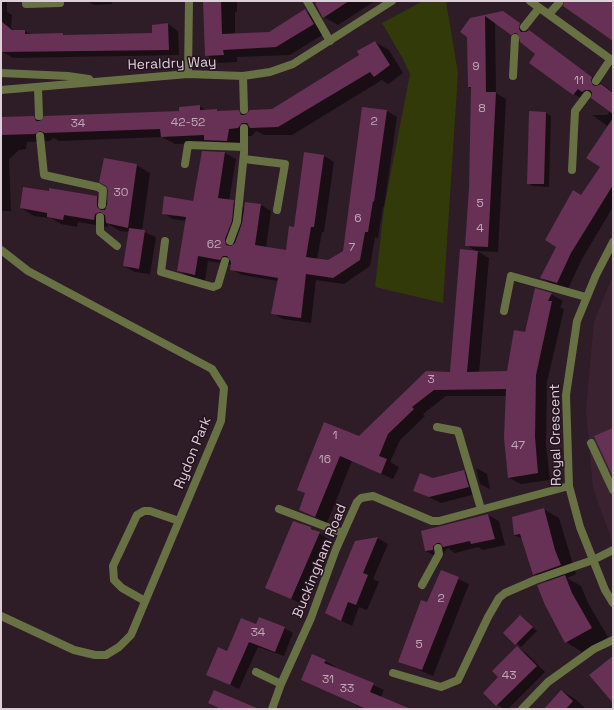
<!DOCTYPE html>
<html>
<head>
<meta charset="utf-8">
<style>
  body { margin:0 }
  #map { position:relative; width:614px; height:710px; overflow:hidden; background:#2e1c27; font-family:"Space Grotesk",sans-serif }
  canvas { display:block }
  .frame { position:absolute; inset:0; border:2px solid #ddd0d8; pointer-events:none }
</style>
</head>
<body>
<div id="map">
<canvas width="614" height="710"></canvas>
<div class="frame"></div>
</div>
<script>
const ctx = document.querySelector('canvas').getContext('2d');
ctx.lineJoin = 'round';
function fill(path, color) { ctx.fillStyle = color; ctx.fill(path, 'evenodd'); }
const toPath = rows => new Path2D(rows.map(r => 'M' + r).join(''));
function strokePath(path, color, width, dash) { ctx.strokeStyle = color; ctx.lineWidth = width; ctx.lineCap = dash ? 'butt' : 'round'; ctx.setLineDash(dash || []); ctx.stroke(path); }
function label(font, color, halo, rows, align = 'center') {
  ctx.font = font + ' "Space Grotesk",sans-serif'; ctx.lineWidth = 3; ctx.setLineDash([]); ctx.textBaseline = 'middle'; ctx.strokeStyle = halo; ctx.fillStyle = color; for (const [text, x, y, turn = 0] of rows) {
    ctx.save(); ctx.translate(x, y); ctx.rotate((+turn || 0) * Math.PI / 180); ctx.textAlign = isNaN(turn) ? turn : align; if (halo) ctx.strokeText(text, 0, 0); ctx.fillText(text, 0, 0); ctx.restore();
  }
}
const built = toPath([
  [613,275,613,544,593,488,586,409,594,322]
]);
const green = toPath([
  [423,1,446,1,458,73,443,303,375,287,384,208,410,74,403,59,382,23]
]);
const shadow = toPath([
  [1,1,7,1,7,12,12,15,11,28,15,31,25,31,32,35,62,34,66,36,153,34,168,24,178,31,179,55,13,58,1,51],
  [87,1,112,1,112,4,94,5],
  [204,1,237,1,237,12,235,12,235,35,270,33,305,11,319,18,327,32,290,55,237,57,237,62,219,63,206,55],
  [321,1,375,1,338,25,324,17],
  [503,12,613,92,613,130,592,115,607,115,610,111,589,94,584,100,574,94,530,63,536,54,521,40,495,22,496,93,506,99,498,252,477,251,489,258,479,373,507,372,526,333,551,294,563,301,560,307,564,309,547,382,546,444,550,480,521,484,509,478,507,396,446,396,423,414,425,416,400,440,390,462,399,467,393,479,352,461,327,523,300,510,306,494,298,489,359,438,450,373,476,251,466,245,470,188,472,89,469,87,471,19],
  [375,42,389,50,403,73,388,84,382,80,292,135,264,135,256,131,252,136,243,136,241,148,210,143,175,144,162,137,59,141,54,138,49,141,27,142,26,149,19,150,9,159,11,211,1,211,1,119,33,117,41,121,180,112,199,106,206,110,216,110,221,112,238,111,246,116,272,110,360,55],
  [363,109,387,111,397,117,384,207,383,207,378,238,375,237,370,266,344,284,316,280,311,323,283,319,273,313,278,281,242,275,231,269,232,265,208,261,205,281,188,276,178,270,186,221,173,219,163,213,194,202,203,152,225,153,236,159,229,201,245,208,261,205,271,211,266,248,287,251,324,156,334,162,324,232,322,232,317,259,328,261,344,252],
  [546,113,551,116,549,187,533,186,528,183],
  [613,151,613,207,582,259,568,289,552,284,541,278],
  [136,165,150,173,142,231,156,237,150,274,135,272,124,266,130,232,120,231,108,224,108,227,78,222,77,227,61,224,51,218,34,216,21,208,50,192,50,189,98,197,98,195,109,201],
  [476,468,487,474,490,489,480,484],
  [464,471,474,477,479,493,441,503,414,490,433,479],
  [543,509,559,518,576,574,567,578,581,586,588,603,608,637,582,652,566,642,548,582,534,574,523,539,514,535],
  [488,515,499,521,505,545,483,550,478,547,455,553,448,548,444,552,443,555,437,557,426,551,422,532],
  [311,528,330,540,302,604,266,587],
  [377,538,388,544,373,579,379,582,367,610,359,607,352,626,326,613],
  [441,571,469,584,433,676,399,661,428,604],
  [520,616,537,631,521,647,505,633],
  [257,626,284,628,293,633,284,656,258,647,239,689,208,674],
  [517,647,526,653,545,672,508,709,503,709,484,693,500,677],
  [325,661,336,667,335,668,384,690,381,697,410,709,364,709,302,679],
  [562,691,575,699,586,709,545,709]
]);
const building = toPath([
  [203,1,221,1,222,34,269,32,305,9,314,24,276,47,223,50,224,55,205,56],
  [319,1,349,1,323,18,315,3],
  [564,1,613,1,613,41,563,6],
  [503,11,520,23,519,29,521,32,526,32,529,30,592,77,591,81,593,85,596,86,601,84,613,93,613,114,591,98,592,93,590,90,585,90,582,92,578,89,573,95,529,63,535,54,520,42,518,34,515,33,511,35,485,16,486,92,496,92,488,247,465,246,469,188,471,87,468,87,467,37,460,32,470,18],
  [1,21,12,30,25,30,25,34,63,33,63,35,152,33,152,25,168,23,169,50,1,52],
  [375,41,390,65,374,77,370,72,278,127,250,128,247,123,242,123,238,128,229,129,227,141,204,140,204,135,161,137,160,129,45,133,40,131,35,134,1,135,1,117,34,116,36,121,40,121,44,116,179,111,179,107,200,105,200,110,217,109,217,111,239,110,241,115,245,115,250,110,272,109,359,55,357,51],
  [362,107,387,110,374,202,373,201,368,232,365,232,360,260,333,278,306,274,301,318,271,314,278,278,230,270,231,262,227,256,223,256,220,260,198,256,195,275,177,271,186,217,162,214,164,196,193,201,202,151,225,152,218,198,234,200,232,221,225,239,226,245,231,246,235,243,242,223,245,202,261,204,255,245,286,250,289,226,294,227,304,152,324,155,314,227,311,227,306,257,328,260,343,251],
  [529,111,546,112,544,184,527,184],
  [613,118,613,185,571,253,557,283,540,278,556,247,545,240,573,190,581,195,600,167,586,158],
  [104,158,137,164,128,228,106,223,105,215,100,212,95,214,94,220,64,215,63,220,47,217,47,213,20,208,23,187,49,191,49,188,97,196,97,193,97,207,101,210,105,210,107,205,108,190,106,186,99,182],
  [129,228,145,230,139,269,123,266],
  [460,249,478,251,467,372,507,371,514,330,525,332,535,288,552,293,548,301,552,301,536,375,535,437,538,473,508,478,504,438,506,389,434,390,412,407,414,409,388,434,379,456,387,459,381,474,340,456,315,517,299,510,305,493,297,490,324,422,359,436,426,371,450,372],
  [613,428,613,477,594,436],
  [464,470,469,487,429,497,413,491,420,473,433,478],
  [544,508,555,550,561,565,533,575,520,534,514,535,512,517],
  [488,514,495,539,471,544,470,541,443,547,440,543,437,543,433,546,433,550,425,551,421,531],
  [293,521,311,527,311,529,320,532,291,599,265,588],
  [378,537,363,573,368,575,356,605,348,602,341,621,325,613,355,541],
  [441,570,459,577,422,670,398,662,421,600,427,602],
  [565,575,572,593,592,628,565,643,545,605,537,585],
  [520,615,533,627,515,645,503,633],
  [259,617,285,627,275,652,249,642,230,685,206,675,218,647,227,651,241,618,256,624],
  [517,646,537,666,496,706,483,693,498,677,492,671],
  [312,654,326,660,324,663,374,683,370,692,411,709,366,709,301,680],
  [613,656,613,703,589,675],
  [214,690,259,709,221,709,208,703],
  [561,690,573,701,566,709,544,709]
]);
const service = toPath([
  [26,1,26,4,60,3,60,1],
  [307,1,330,41],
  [549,14,559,3],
  [524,27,539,8],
  [243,76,244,110],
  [513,76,515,38],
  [596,81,610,60],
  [38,88,39,116],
  [40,136,44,175,98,187,103,190,102,205],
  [244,159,285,164,277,210],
  [185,164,188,145,244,147],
  [572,170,575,111,587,95],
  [100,217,100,232,117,246],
  [165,241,161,272,213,287,218,285,225,261],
  [230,241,237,222,244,153,244,128],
  [1,250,28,271,212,369,224,388,221,421,131,635,119,647,106,655,95,655,74,650,1,616],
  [504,311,511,276,586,297],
  [437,427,458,431,481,509],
  [591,443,613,490],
  [279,509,343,533],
  [593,560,613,550],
  [422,585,439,554,438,548],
  [145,601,122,588,114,580,113,566,137,515,144,511,150,511,179,521]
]);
const minor = toPath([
  [530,1,613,61],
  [1,73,68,76,89,79],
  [188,74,189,1],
  [1,90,188,74,243,76,270,72,293,64,392,1],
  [613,242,596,275,577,321,566,395,569,486,580,527,605,590,613,603],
  [256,672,281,684],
  [393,673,441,687,458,680,488,617,499,598,505,593,535,580,593,560],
  [272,709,281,684,311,618,336,549,357,502,361,498,373,496,432,521,439,521,569,486],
  [522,709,548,682,594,649,613,640]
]);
const numberNames = [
  ["9",476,67],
  ["11",579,81],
  ["8",482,109],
  ["2",374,122],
  ["42-52",188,123],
  ["34",78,124],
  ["30",121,193],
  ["5",480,204],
  ["6",358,219],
  ["4",480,229],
  ["62",214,245],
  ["7",352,248],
  ["3",431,380],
  ["1",335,436],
  ["47",518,446],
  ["16",325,460],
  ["2",441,599],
  ["34",258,633],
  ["5",419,645],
  ["43",509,676],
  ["31",328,680],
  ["33",347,689]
];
const streetNames = [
  ["Heraldry Way",172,64,-2],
  ["Royal Crescent",556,435,-91],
  ["Rydon Park",193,453,-68],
  ["Buckingham Road",320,561,-68]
];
fill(built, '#3a2231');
fill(green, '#323a09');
fill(shadow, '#0007');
fill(building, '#663154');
strokePath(service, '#677144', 8);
strokePath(minor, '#677144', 8);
label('12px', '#bfa8b7', null, numberNames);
label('14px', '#ddd0d8', '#24121e', streetNames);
</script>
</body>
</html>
